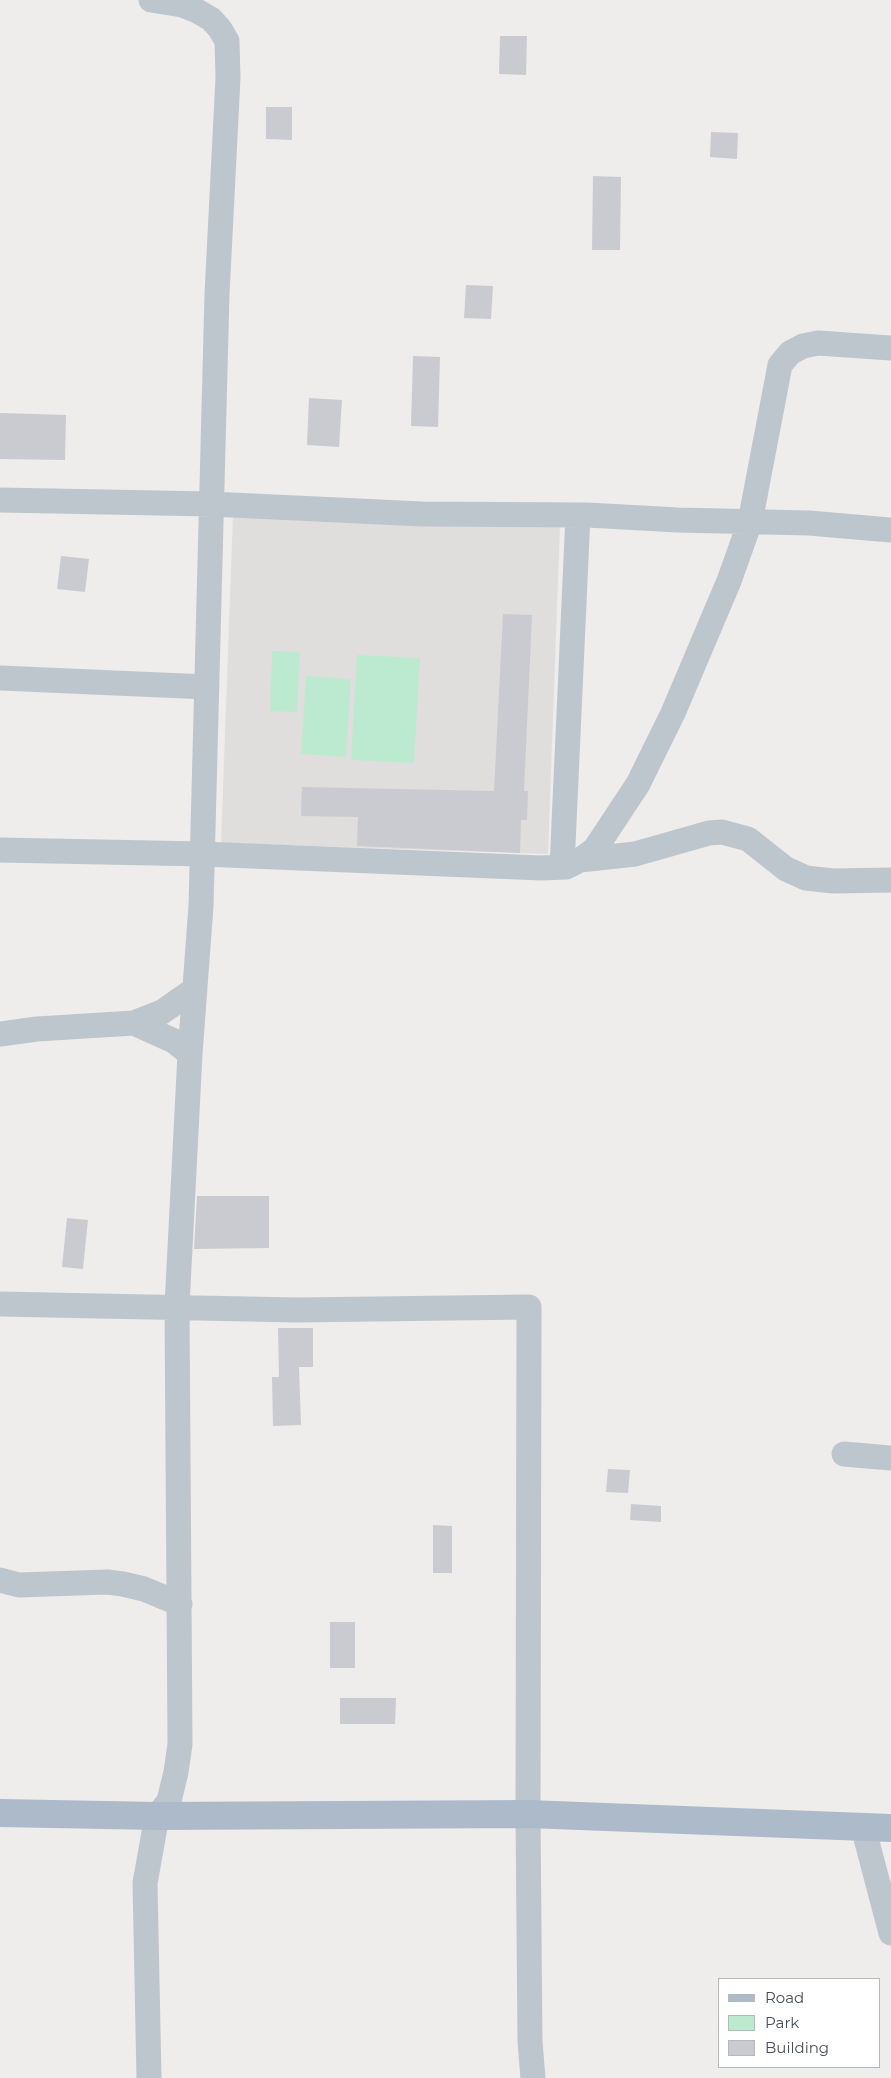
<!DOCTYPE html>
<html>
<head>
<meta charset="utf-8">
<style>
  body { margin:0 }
  #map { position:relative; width:891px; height:2078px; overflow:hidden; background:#efecec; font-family:Montserrat,sans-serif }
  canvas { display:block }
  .legend { position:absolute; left:718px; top:1978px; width:162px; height:90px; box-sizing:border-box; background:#fff; border:1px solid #b5b9bc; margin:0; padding:6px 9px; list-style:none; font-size:15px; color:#464f58 }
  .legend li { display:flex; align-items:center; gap:10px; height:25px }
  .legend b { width:25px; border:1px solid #b5b9bc }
</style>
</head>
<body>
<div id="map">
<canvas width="891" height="2078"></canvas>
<ul class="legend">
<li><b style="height:6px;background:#adbac9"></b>Road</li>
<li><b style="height:14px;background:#bcead0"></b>Park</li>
<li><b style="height:14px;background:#cacbd1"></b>Building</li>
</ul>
</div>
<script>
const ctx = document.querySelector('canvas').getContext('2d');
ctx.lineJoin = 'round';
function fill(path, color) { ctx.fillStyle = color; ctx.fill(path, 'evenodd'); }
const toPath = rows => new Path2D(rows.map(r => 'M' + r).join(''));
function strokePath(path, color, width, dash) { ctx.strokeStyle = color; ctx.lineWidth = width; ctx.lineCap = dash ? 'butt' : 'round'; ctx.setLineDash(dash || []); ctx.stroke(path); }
const education = toPath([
  [233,515,560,526,548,854,221,843]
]);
const green = toPath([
  [272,651,300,652,297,712,270,711],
  [357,655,420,658,414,763,351,760],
  [306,676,351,679,346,757,301,754]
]);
const building = toPath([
  [500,36,527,36,526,75,499,74],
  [266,107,292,107,292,140,266,139],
  [711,132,738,133,737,159,710,157],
  [593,176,621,177,620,250,592,250],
  [466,285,493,286,491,319,464,318],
  [413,356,440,357,438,427,411,426],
  [309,398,342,400,339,447,307,445],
  [0,413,66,415,65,460,0,459],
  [61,556,89,559,85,592,57,589],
  [503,614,532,615,524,791,528,791,527,820,521,820,520,853,357,846,358,817,301,816,302,787,494,791],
  [197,1196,269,1196,269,1248,194,1249],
  [67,1218,88,1220,83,1269,62,1267],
  [278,1328,313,1328,313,1367,299,1367,301,1425,273,1426,272,1377,279,1377],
  [608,1469,630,1470,628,1493,606,1492],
  [631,1504,661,1506,661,1522,630,1520],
  [433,1525,452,1526,452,1573,433,1573],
  [330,1622,355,1622,355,1668,330,1668],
  [340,1698,396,1698,395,1724,340,1724]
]);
const minor = toPath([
  [0,500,211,504,422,514,587,515,678,520,809,523,891,530],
  [0,678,207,687],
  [0,850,203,854,541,868,566,867,580,860,595,849,638,784,673,713,729,581,750,522,780,365,790,353,803,346,818,343,891,348],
  [580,860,635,854,709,833,722,832,748,839,786,869,806,878,833,881,891,880],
  [562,867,578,515],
  [134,1023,174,1041,190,1054],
  [0,1034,37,1029,134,1023,162,1012,195,989],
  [0,1304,297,1310,529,1307,528,1814,530,2042,533,2078],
  [844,1454,891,1458],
  [0,1580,19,1585,107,1582,123,1584,144,1589,180,1604],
  [863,1827,891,1933],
  [149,2078,145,1883,157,1816,169,1801,176,1772,180,1744,177,1306,190,1054,201,906,217,294,228,78,227,41,220,29,211,19,197,11,182,5,151,0]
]);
const major = toPath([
  [0,1813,157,1816,528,1814,891,1828]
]);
fill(education, '#e0dddd');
fill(green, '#bcead0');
fill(building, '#cacbd1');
strokePath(minor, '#bec6cd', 25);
strokePath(major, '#adbac9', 28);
</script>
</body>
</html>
